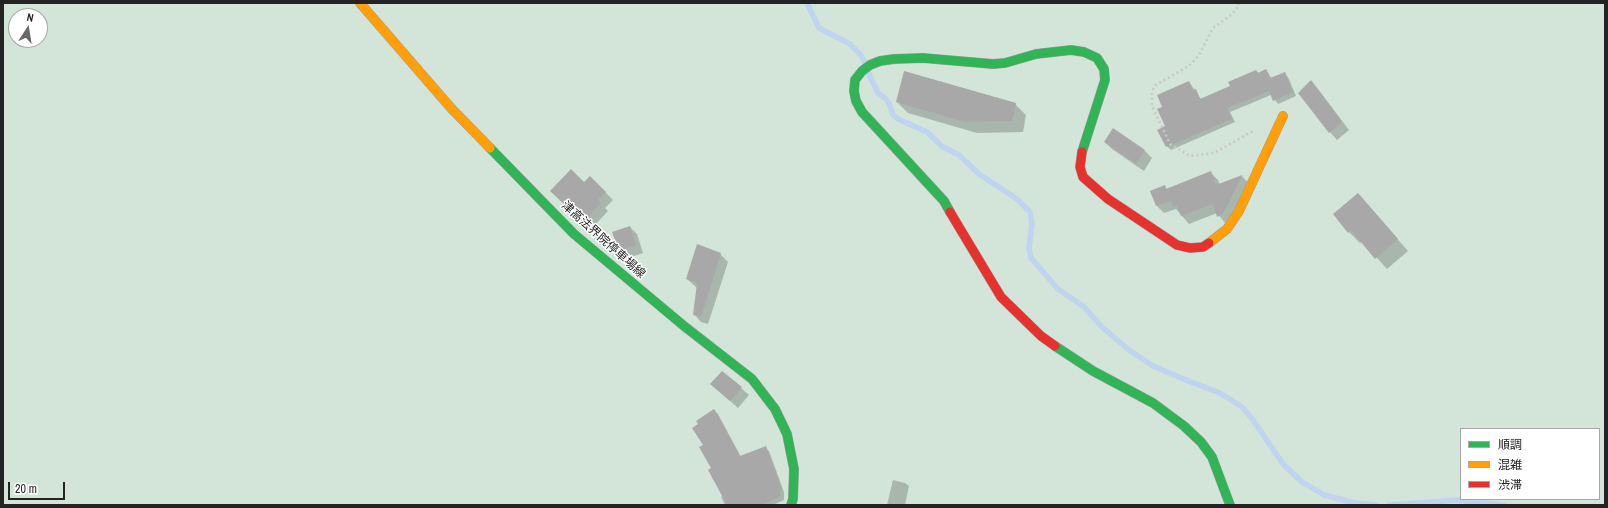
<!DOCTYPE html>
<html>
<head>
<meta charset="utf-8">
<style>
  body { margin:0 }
  #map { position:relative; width:1608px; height:508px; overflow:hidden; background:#e8e8e9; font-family:"Archivo Narrow","Noto Sans JP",sans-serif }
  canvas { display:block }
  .frame { position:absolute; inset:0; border:4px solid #232324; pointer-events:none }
  .legend { position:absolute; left:1460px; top:428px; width:140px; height:72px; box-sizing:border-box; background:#fff; border:1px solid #a7a7a7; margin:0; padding:5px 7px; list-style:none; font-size:12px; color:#232324 }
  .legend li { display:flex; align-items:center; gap:8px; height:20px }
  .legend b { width:20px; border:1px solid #a7a7a7 }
  .north { position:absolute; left:8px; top:8px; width:40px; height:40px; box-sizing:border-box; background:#fff; border:1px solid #a7a7a7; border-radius:50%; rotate:12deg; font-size:11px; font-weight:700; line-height:16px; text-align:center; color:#232324 }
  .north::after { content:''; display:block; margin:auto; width:14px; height:18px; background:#686869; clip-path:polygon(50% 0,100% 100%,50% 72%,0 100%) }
  .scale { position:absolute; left:8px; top:482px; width:57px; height:18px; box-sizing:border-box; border:2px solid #232324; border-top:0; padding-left:5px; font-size:12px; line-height:14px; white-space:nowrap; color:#232324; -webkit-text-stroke:3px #fff; paint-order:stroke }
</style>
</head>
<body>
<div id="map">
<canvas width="1608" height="508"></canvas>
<div class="frame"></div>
<ul class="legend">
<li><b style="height:5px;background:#30b455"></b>順調</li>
<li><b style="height:5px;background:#ff9f0a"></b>混雑</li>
<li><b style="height:5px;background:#e5322d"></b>渋滞</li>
</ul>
<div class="north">N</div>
<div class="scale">20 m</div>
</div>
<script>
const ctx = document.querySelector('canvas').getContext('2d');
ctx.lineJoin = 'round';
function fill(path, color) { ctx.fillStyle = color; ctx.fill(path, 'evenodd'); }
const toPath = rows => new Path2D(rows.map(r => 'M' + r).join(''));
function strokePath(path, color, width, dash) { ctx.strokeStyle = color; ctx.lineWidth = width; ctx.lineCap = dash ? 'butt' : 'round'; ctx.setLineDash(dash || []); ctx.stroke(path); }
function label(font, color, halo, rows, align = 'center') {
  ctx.font = font + ' "Archivo Narrow","Noto Sans JP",sans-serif'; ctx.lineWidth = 3; ctx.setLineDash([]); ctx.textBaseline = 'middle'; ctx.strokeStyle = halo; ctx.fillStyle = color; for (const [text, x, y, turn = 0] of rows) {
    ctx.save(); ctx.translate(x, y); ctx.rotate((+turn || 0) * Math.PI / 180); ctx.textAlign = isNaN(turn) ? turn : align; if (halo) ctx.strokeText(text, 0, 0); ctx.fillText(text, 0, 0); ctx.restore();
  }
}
const green = toPath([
  [3,3,1605,3,1605,505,3,505],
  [16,16,40,16,40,40,16,40],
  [1461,429,1599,429,1599,499,1461,499]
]);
const shadow = toPath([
  [1266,70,1272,79,1284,74,1288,77,1296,96,1278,104,1271,95,1230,112,1235,122,1171,150,1167,146,1166,126,1163,107,1189,82,1201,99,1231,86,1256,71,1259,73],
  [905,73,1015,104,1026,115,1023,132,977,133,908,113,897,102],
  [1311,82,1318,89,1349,130,1337,140,1330,132],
  [1113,129,1145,151,1152,158,1144,171,1112,149,1105,142],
  [1210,172,1218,180,1220,185,1242,176,1249,184,1226,224,1217,213,1189,224,1176,209,1164,213,1157,206,1151,192,1164,187,1167,189],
  [590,177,613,200,605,208,608,211,591,229,559,199,584,183],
  [1358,194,1408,251,1387,269,1362,241,1360,243,1349,232],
  [630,227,637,234,643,253,628,258,620,251],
  [720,254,728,262,708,324,701,322,694,314,697,288,687,279],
  [741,388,749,395,738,408,719,391],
  [714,410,718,414,741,457,765,448,769,451,784,492,784,500,773,505,725,505,721,497,723,496,712,469,699,424],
  [893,480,905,483,909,486,905,505,887,505]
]);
const stream = toPath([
  [807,3,819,28,850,44,861,55,865,64],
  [868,72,878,93,886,99,890,106,893,115,900,120,927,132,943,147,959,155,979,174,1017,199,1030,212,1032,224,1029,248,1031,258,1058,289,1084,307,1102,327,1129,350,1153,366,1186,380,1220,393,1242,407,1253,420,1283,464,1302,482,1324,495,1355,503,1376,505],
  [1389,505,1457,500,1504,505]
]);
const building = toPath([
  [1266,69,1270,78,1285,72,1293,92,1273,101,1269,91,1227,108,1232,119,1166,147,1157,130,1165,126,1157,109,1162,107,1157,95,1189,81,1193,90,1196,89,1200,99,1230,86,1228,82,1256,70,1258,73],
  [904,71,1016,103,1012,121,965,122,896,102],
  [1311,80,1342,122,1329,133,1298,93],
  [1113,128,1145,150,1136,164,1104,142],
  [571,169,584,182,590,176,606,192,598,200,601,203,583,222,550,191],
  [1211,171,1216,185,1242,175,1228,205,1221,215,1217,217,1213,204,1181,216,1177,206,1173,207,1166,189],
  [1165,185,1170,201,1156,206,1150,191],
  [1358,193,1398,239,1375,259,1351,230,1348,233,1333,214],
  [630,226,636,245,619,251,612,232],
  [697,244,721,253,701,317,693,315,697,283,686,279],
  [722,371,742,387,730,401,710,384],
  [714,409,740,456,766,446,781,487,781,492,779,493,781,496,762,505,727,505,708,470,711,468,699,447,703,445,692,428,698,424,696,421]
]);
const path = toPath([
  [1238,3,1239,6,1231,15,1213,28,1199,55,1189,66,1154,86,1152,95,1152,106,1170,144,1190,156,1214,153,1253,131]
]);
const fast = toPath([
  [490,148,574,234,684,326,752,379,775,409,787,434,794,469,793,499,791,505],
  [950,212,944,201,862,112,856,101,854,91,855,80,862,71,870,65,880,61,894,59,923,58,993,64,1005,63,1036,54,1071,50,1084,52,1097,58,1104,69,1105,80,1082,152],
  [1055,346,1093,371,1153,403,1184,426,1201,442,1212,457,1230,505]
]);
const slow = toPath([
  [360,3,451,108,490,148],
  [1209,243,1227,229,1239,211,1283,116]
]);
const jam = toPath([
  [1082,152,1080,167,1083,177,1108,199,1177,245,1190,248,1203,247,1209,243],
  [950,212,1001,297,1041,336,1055,346]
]);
const streetNames = [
  ["津高法界院停車場線",603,240,42]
];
fill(green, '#d3e4d9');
fill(shadow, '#0003');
strokePath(stream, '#bed4ef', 5.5);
fill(building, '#a8a8a8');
strokePath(fast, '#9e9e9f', 10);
strokePath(slow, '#9e9e9f', 10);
strokePath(jam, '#9e9e9f', 10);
strokePath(path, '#c8c8c9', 2.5, [2, 3]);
strokePath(fast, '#30b455', 9);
strokePath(slow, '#ff9f0a', 9);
strokePath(jam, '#e5322d', 9);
label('12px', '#232324', '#fff', streetNames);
</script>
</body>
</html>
